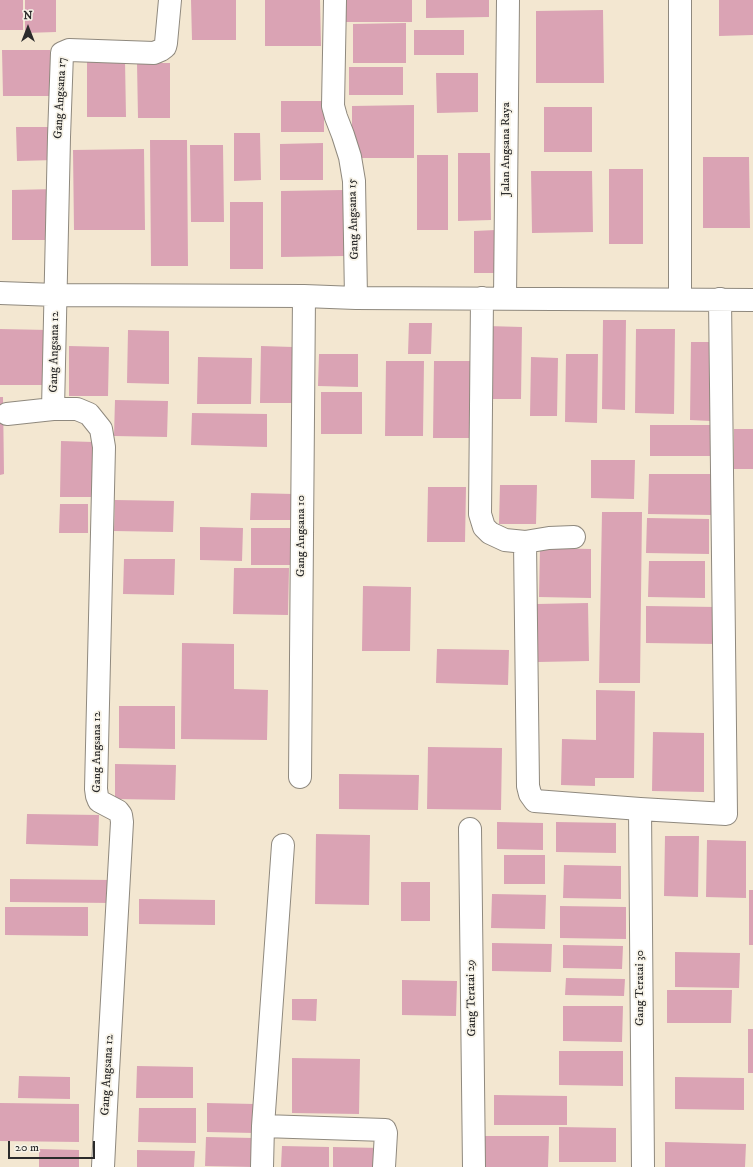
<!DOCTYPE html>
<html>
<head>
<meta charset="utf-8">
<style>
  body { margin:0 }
  #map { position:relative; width:753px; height:1167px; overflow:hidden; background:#f3e7d1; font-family:"IM FELL DW Pica",serif }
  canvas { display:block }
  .north { position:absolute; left:8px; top:8px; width:40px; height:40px; -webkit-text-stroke:3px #f7f3e8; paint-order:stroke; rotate:0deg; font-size:11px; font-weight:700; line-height:16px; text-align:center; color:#2b2b2b }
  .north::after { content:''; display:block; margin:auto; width:14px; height:18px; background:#2b2b2b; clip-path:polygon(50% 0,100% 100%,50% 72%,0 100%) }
  .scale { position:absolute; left:8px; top:1141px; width:87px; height:18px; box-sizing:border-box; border:2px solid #2b2b2b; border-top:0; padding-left:5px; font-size:12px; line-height:14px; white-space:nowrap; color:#2b2b2b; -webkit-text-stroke:3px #f7f3e8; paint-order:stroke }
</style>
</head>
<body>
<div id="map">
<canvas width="753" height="1167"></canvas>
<div class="north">N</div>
<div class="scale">20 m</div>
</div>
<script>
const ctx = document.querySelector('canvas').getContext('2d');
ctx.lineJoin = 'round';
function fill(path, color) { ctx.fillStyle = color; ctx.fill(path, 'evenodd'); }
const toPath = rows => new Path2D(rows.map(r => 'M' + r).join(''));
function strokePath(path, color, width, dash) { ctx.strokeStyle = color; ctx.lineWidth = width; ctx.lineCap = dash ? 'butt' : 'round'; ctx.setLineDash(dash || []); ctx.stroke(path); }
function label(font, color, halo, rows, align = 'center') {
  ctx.font = font + ' "IM FELL DW Pica",serif'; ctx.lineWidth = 3.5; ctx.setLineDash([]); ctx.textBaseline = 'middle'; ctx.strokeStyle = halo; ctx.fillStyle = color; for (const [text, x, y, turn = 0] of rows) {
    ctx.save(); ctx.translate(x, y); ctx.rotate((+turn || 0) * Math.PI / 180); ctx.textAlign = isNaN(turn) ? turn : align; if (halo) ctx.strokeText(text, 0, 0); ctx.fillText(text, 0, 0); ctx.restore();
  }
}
const building = toPath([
  [0,0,23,0,23,30,0,30],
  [25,0,56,0,56,32,25,33],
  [191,0,236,0,236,40,192,40],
  [265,0,320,0,321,46,265,46],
  [337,0,412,0,412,22,337,22],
  [426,0,489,0,489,17,426,18],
  [719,0,753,0,753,35,719,36],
  [603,10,604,83,536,83,536,11],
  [406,23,406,63,353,63,353,24],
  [414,30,464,30,464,55,414,55],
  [2,50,50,50,51,96,3,96],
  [87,60,125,60,126,117,87,117],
  [137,63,170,63,170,118,138,118],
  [349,67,403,67,403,95,349,95],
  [436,73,478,73,478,112,437,113],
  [281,101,324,101,324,132,281,132],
  [414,105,414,158,352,158,352,106],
  [544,107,592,107,592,152,544,152],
  [16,127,55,127,55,160,17,161],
  [234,133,260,133,261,180,234,181],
  [150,140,187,140,188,266,151,266],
  [323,143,323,180,280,180,280,144],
  [190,145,223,145,224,222,191,222],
  [144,149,145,230,74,230,73,150],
  [458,153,490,153,491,220,458,221],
  [417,155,448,155,448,230,417,230],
  [703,157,749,157,750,228,703,228],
  [609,169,643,169,643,244,609,244],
  [531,171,592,171,593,232,532,233],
  [56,189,56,240,12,240,12,190],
  [344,190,345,256,281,257,281,191],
  [230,202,263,202,263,269,230,269],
  [496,230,496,273,474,273,474,231],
  [603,320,626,320,625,410,602,409],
  [409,323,432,323,431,354,408,354],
  [487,326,522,327,521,399,486,399],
  [0,329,48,330,47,385,0,385],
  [636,329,675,329,674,414,635,413],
  [128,330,169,331,169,384,127,383],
  [691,342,711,342,710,421,690,420],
  [69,346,109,347,108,396,69,396],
  [261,346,293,347,292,403,260,403],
  [319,354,358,354,358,387,318,386],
  [566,354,598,354,597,423,565,422],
  [198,357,252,358,251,404,197,404],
  [531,357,558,358,557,416,530,416],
  [386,361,424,361,423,436,385,436],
  [434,361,476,361,475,438,433,438],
  [321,392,362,392,362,434,321,434],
  [0,397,3,397,4,474,0,475],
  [115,400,168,401,167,437,114,436],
  [192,413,267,414,267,447,191,445],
  [650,425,712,425,712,456,650,456],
  [734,429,753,429,753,469,734,469],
  [61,441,93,442,93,497,60,497],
  [591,460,635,460,634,499,591,498],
  [649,474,713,474,712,515,648,514],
  [500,485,537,485,536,524,499,524],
  [428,487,466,487,465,542,427,542],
  [251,493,293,494,292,520,250,520],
  [115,500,174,501,173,532,114,531],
  [60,504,88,504,88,533,59,533],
  [602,512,642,512,640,683,599,683],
  [647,518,709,519,709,554,646,553],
  [200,527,243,528,242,561,200,560],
  [251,528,297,528,297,565,251,565],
  [540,548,591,549,591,598,539,597],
  [124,559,175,559,174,595,123,594],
  [649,561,705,561,705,598,648,597],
  [234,568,289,568,288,615,233,614],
  [363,586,411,587,410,651,362,651],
  [588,603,589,661,538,662,537,604],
  [646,606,717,607,717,644,646,643],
  [182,643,234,644,234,689,268,690,267,740,181,739],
  [437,649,509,650,508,685,436,683],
  [596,690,635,691,634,778,595,778,595,786,561,785,562,739,596,740],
  [119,706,175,706,175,749,119,748],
  [653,732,704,733,704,792,652,791],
  [428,747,502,748,501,810,427,809],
  [115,764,176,765,175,800,115,799],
  [339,774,419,775,418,810,339,809],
  [27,814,99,815,98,846,26,844],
  [497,822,543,823,543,850,497,849],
  [556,822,616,823,616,853,556,852],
  [316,834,370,835,369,905,315,904],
  [665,836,699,836,698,897,664,896],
  [707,840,746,841,746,898,706,897],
  [504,855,545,855,545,884,504,884],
  [564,865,621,866,621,899,563,898],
  [10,879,113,880,113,903,10,902],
  [401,882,430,882,430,921,401,921],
  [749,890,753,890,753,945,749,945],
  [492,894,546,895,545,929,491,928],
  [139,899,215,900,215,925,139,924],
  [560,906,626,907,626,939,560,938],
  [5,907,88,907,88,936,5,935],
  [492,943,552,944,551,972,492,971],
  [563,945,623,946,622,969,563,968],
  [675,952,740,953,739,988,675,987],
  [566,978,625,979,624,996,565,995],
  [402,980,457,981,456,1016,402,1015],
  [667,990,732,990,731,1023,667,1023],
  [292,999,317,999,316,1021,292,1020],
  [563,1006,623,1006,622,1042,563,1041],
  [748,1029,753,1029,753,1073,748,1073],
  [559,1051,623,1051,623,1086,559,1085],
  [292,1058,360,1059,359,1114,292,1113],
  [137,1066,193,1067,193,1098,136,1098],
  [19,1076,70,1077,70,1099,18,1098],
  [675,1077,744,1078,744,1110,675,1109],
  [494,1095,567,1096,567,1125,494,1125],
  [0,1103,79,1104,79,1142,0,1141],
  [207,1103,255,1104,254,1133,207,1132],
  [139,1108,196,1108,196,1143,138,1142],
  [559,1127,616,1128,616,1162,559,1162],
  [485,1136,549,1136,548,1167,485,1167],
  [206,1137,253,1138,253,1167,205,1166],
  [665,1142,746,1144,745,1167,665,1167],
  [282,1146,329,1147,329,1167,281,1167],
  [333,1147,381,1148,380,1167,333,1167],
  [39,1149,79,1150,79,1167,39,1167],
  [137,1150,195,1151,194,1167,137,1167]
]);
const minor = toPath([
  [335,0,333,106,336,117,343,135,350,157,354,181,356,298],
  [680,0,680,299],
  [0,293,56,295,304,296,356,298,753,300],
  [482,298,480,514,484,527,490,533,505,540,525,542,549,538,574,537],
  [505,298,508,0],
  [53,409,59,137,62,53,69,50,154,53,161,50,165,47,166,43,170,0],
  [7,414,53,409,77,409,89,414,101,429,104,447,96,789,97,796,99,801,118,811,121,815,122,822,106,1107,103,1167],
  [525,542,528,786,530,794,535,801,640,809,726,814,720,299],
  [300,777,304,296],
  [640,809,643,1167],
  [470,829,474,1167],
  [263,1126,385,1130,386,1133,384,1167],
  [262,1167,263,1126,283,845]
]);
const streetNames = [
  ["Gang Angsana 17",61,98,-87],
  ["Jalan Angsana Raya",507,149,-90],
  ["Gang Angsana 15",354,219,-92],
  ["Gang Angsana 12",55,352,-89],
  ["Gang Angsana 10",302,536,-90],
  ["Gang Angsana 12",98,752,-90],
  ["Gang Teratai 30",641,988,-90],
  ["Gang Teratai 29",472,998,-91],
  ["Gang Angsana 12",108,1075,-87]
];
fill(building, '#daa3b4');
strokePath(minor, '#8f897e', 24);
strokePath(minor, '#fff', 22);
label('12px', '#2b2b2b', '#f7f3e8', streetNames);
</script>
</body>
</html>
